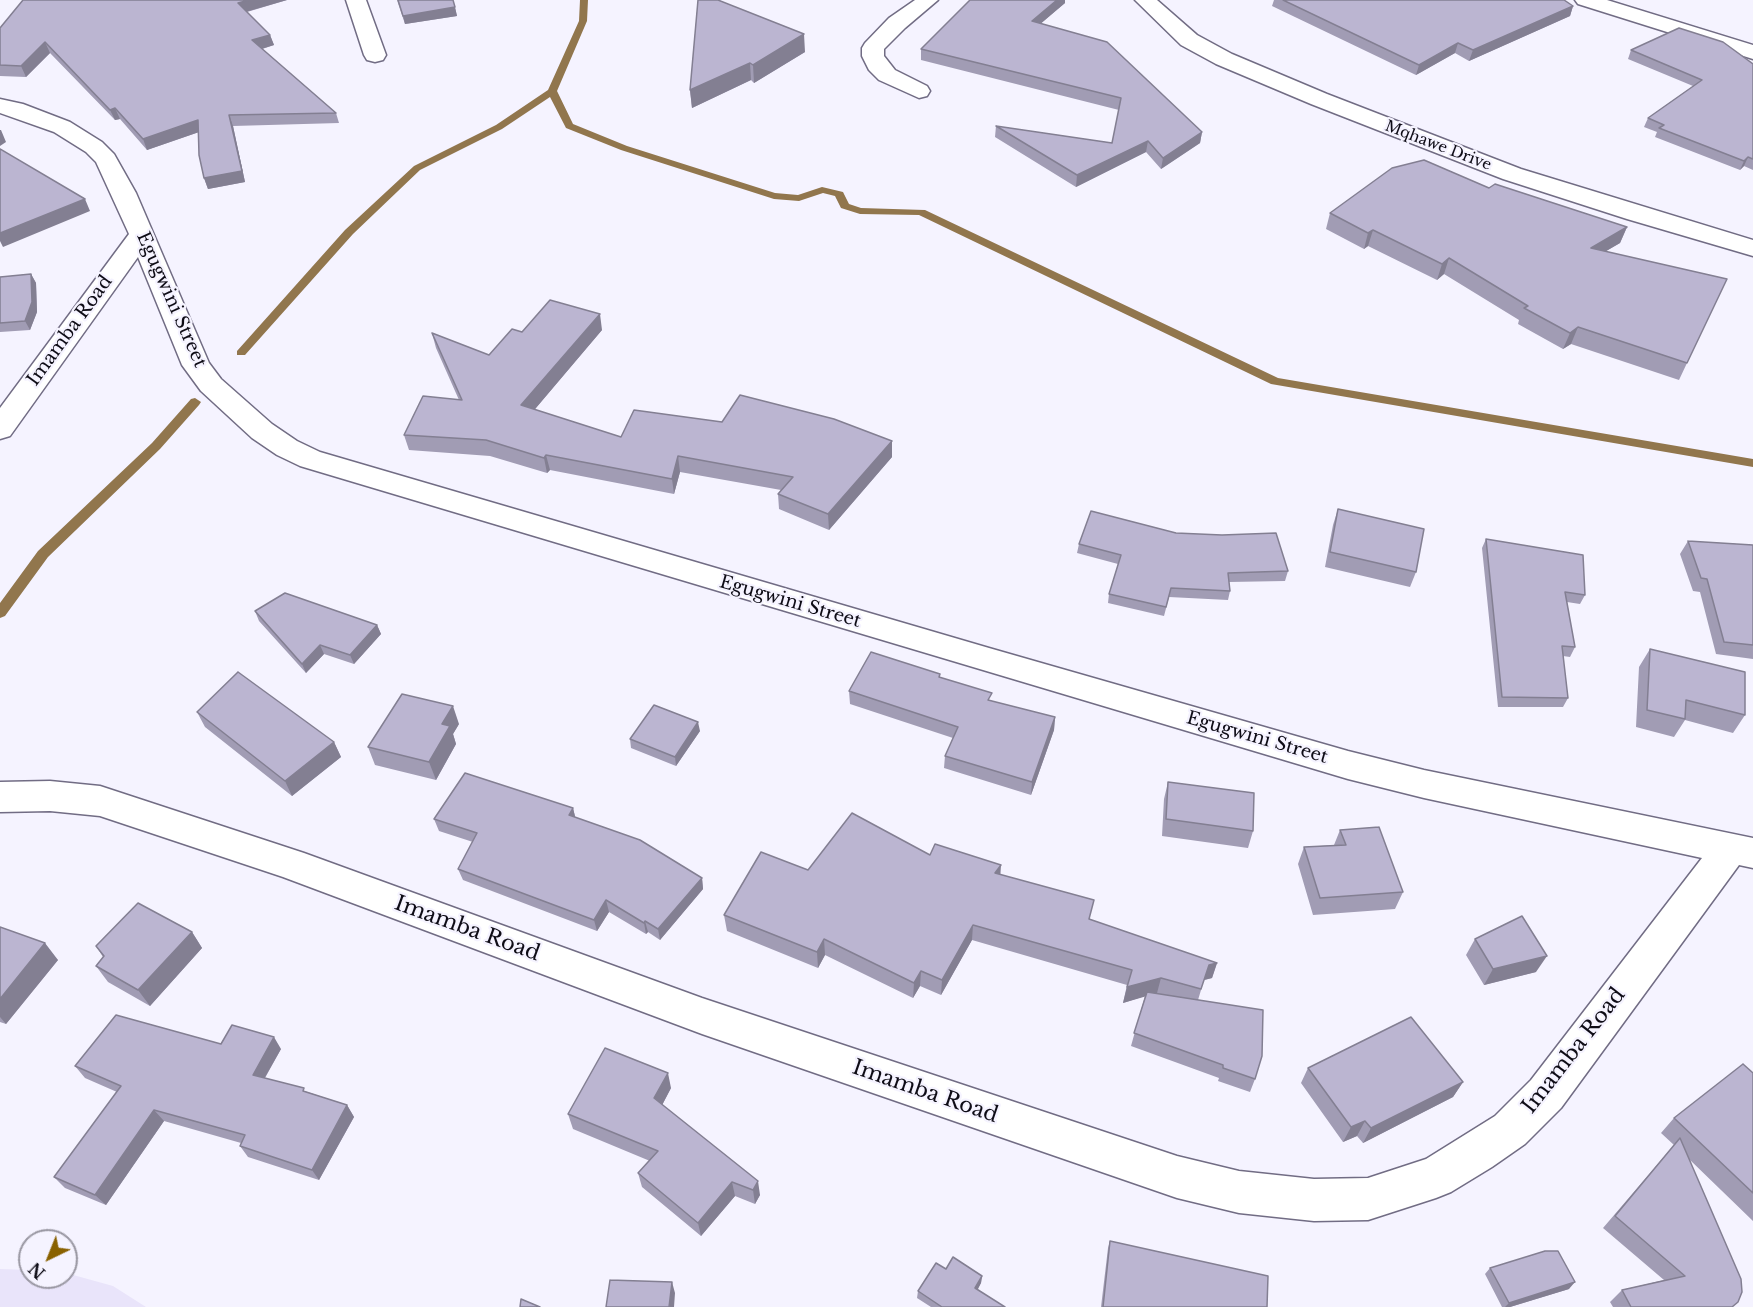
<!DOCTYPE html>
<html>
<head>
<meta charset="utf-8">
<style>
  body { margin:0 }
  #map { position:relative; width:1753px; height:1307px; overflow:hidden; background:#f5f3ff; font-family:"Libre Baskerville",serif }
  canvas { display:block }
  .north { position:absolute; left:18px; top:1229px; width:60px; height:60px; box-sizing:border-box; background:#f5f3ff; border:2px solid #9997a2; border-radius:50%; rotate:223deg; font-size:16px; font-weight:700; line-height:24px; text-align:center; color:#0e0c16 }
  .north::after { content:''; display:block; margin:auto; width:21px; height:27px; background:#896100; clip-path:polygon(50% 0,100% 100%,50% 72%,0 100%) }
</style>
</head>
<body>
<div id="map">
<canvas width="1753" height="1307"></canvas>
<div class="north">N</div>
</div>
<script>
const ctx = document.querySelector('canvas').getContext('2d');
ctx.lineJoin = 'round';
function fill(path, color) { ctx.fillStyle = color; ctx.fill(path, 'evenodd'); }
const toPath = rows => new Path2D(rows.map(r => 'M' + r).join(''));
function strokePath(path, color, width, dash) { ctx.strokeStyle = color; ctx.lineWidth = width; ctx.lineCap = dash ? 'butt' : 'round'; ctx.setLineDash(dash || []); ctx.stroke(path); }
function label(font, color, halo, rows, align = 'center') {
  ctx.font = font + ' "Libre Baskerville",serif'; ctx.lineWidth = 4.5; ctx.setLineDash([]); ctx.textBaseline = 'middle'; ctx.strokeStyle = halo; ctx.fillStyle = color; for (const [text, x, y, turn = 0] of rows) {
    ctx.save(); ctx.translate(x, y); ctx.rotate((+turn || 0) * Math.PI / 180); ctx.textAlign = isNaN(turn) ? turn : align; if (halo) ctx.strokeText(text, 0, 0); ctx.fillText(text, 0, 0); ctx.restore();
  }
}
const built = toPath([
  [0,1269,30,1270,30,1277,66,1277,66,1273,113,1286,146,1307,0,1307]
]);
const stream = toPath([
  [580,0,588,0,587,21,557,91,573,124,627,146,775,193,798,195,822,187,843,192,849,204,861,208,925,210,1278,378,1753,459,1753,467,1271,384,919,215,860,214,841,208,835,196,823,193,799,201,774,199,621,150,566,128,550,97,502,129,420,170,353,234,245,355,237,355,237,351,345,230,414,166,496,125,548,90,579,21,580,0],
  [195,398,201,402,199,405,160,449,48,557,5,616,0,618,0,603,38,551,152,443,191,399,195,398]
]);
const minor = toPath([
  [346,0,366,0,386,55,383,60,375,62,367,60,364,55,346,0],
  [915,0,938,0,905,28,884,49,884,56,895,70,927,86,930,91,927,96,919,98,879,80,869,70,862,56,862,48,865,43,889,18,915,0],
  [1135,0,1157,0,1197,35,1232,54,1327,94,1521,169,1753,240,1753,256,1627,219,1503,179,1311,104,1216,64,1181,45,1135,0],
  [1575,0,1607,0,1753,45,1753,59,1578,4,1575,0],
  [0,99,23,104,70,122,102,142,114,154,136,193,209,363,221,379,272,424,297,441,320,452,989,648,1348,751,1424,770,1753,838,1753,868,1739,865,1561,1108,1525,1144,1492,1167,1451,1192,1436,1198,1368,1220,1314,1221,1239,1213,1177,1198,702,1034,283,877,100,816,50,811,0,812,0,782,50,781,100,786,304,853,702,998,1177,1156,1239,1171,1314,1179,1368,1178,1426,1159,1495,1116,1531,1080,1702,858,1424,798,1348,779,300,466,277,455,252,438,201,391,182,365,138,257,10,436,0,439,0,408,129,234,96,162,86,152,54,132,0,113,0,99]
]);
const wall = toPath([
  [23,0,287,0,247,12,270,35,274,45,262,49,336,113,339,123,233,126,245,182,208,189,204,178,199,132,147,150,120,119,115,120,50,53,26,77,0,76,0,28],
  [397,0,453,0,457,16,405,24],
  [698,0,805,52,754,83,751,80,692,108,690,90],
  [970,0,1065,0,1065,3,1041,23,1202,132,1200,143,1161,169,1146,152,1076,187,995,137,996,126,1112,143,1119,110,921,60,921,49],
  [1274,0,1564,0,1573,6,1570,16,1469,61,1455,53,1416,75,1272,6],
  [1631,50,1753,64,1753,170,1744,166,1740,170,1655,137,1657,132,1644,127,1648,118,1693,86,1628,59],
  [1489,188,1627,227,1620,243,1606,251,1687,363,1679,380,1571,344,1563,349,1518,324,1519,320,1444,274,1437,280,1368,246,1364,249,1326,229,1330,213],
  [31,274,36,283,37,312,30,330,0,332,0,277],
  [602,330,534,410,621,437,722,422,892,441,892,457,829,530,779,509,778,494,781,490,680,472,674,494,550,470,547,473,490,456,409,450,404,435,459,400,436,348,432,333,489,355,522,332],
  [1338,509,1416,572,1410,587,1325,567,1333,525],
  [1486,539,1585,595,1580,604,1567,602,1575,647,1570,657,1563,656,1568,698,1563,707,1498,707,1482,548],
  [1688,541,1753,545,1753,659,1716,654,1700,592,1693,591,1680,554],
  [1079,544,1288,571,1285,581,1229,582,1230,591,1228,600,1169,597,1164,616,1108,603,1109,594,1118,564,1077,553],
  [255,611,377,625,381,634,354,664,324,654,306,673,259,621],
  [1650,649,1745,715,1733,733,1685,720,1674,737,1636,727,1639,667],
  [940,674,940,677,991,701,1055,717,1054,730,1031,795,944,768,945,756,953,738,850,704,849,691],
  [197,712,334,742,341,757,292,796,205,727],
  [459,724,453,734,456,744,436,780,375,765,368,747],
  [700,731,676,766,631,748,630,739],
  [1168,782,1253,831,1248,848,1162,836,1164,799],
  [573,808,575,817,702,878,703,889,660,940,648,932,646,934,609,912,597,931,463,880,458,869,473,842,439,831,434,819],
  [1340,830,1403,892,1395,909,1313,915,1298,864,1304,847,1334,845],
  [930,855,1000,874,1090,920,1217,963,1212,978,1204,980,1198,1000,1255,1079,1250,1092,1218,1081,1219,1078,1131,1046,1145,996,1123,1003,1127,985,972,940,941,995,920,986,913,998,825,955,818,968,727,931,724,915,808,870],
  [0,927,58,960,6,1024,0,1022],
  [192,932,202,948,150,1006,108,982,96,966,103,957,96,946],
  [1475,939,1536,972,1484,985,1466,955],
  [221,1044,281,1049,265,1078,347,1105,354,1117,319,1180,248,1157,240,1146,241,1143,164,1121,106,1205,65,1188,54,1177,117,1092,85,1078,75,1066],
  [1308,1068,1463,1082,1453,1097,1363,1143,1357,1136,1343,1142,1301,1083],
  [1753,1073,1753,1221,1690,1160,1732,1307,1613,1307,1610,1302,1622,1290,1664,1280,1603,1228,1674,1145,1661,1133,1674,1118],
  [671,1088,662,1105,760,1195,755,1204,735,1196,701,1236,642,1187,638,1173,650,1161,573,1129,568,1114],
  [1110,1241,1267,1307,1101,1307,1108,1248],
  [1490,1268,1569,1289,1510,1307,1502,1307,1485,1274],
  [946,1269,982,1276,981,1283,977,1289,1005,1307,931,1307,917,1298,918,1291]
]);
const shadedWall = toPath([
  [249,0,287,0,242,13,238,3],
  [1057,0,1065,0,1065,3,1031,32,1032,21],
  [1573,6,1570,16,1469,61,1473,50],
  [455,7,457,16,405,24,403,16],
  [804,34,805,52,754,83,753,65],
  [270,35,274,45,255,51,252,40],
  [45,42,50,53,26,77,21,66],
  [1458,43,1455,53,1416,75,1419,65],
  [750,63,751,80,692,108,690,90],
  [115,108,120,119,115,120,110,110],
  [229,115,233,126,245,182,208,189,204,178],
  [198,120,202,131,147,150,143,139],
  [0,130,1,130,6,142,0,146],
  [1202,132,1200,143,1161,169,1163,158],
  [1148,141,1146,152,1076,187,1077,175],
  [1748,157,1744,166,1740,170,1744,161],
  [85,199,90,211,3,247,0,241,0,233],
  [1627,227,1620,243,1584,264,1591,248],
  [1373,230,1368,246,1364,249,1368,233],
  [1449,258,1444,274,1437,280,1442,264],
  [31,274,36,283,37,312,30,330,25,321],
  [600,314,602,330,525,421,521,405],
  [1578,327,1571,344,1563,349,1570,333],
  [892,441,892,457,829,530,828,514],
  [546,455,550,470,547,473,544,458],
  [678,456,680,472,674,494,672,479],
  [377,625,381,634,354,664,350,655],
  [320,645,324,654,306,673,302,664],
  [453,706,459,724,453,734,456,744,436,780,429,762,442,724],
  [1055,717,1054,730,1031,795,1032,782],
  [698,722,700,731,676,766,675,757],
  [334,742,341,757,292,796,285,781],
  [573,808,576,820,569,815],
  [1001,865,1000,881,995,873],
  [702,878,703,889,660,940,658,929],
  [606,900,609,912,597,931,594,920],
  [645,921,648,932,646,934,644,923],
  [973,925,972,940,941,995,942,980],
  [192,932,202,948,150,1006,138,990],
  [824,939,825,955,818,968,817,952],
  [45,943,58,960,6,1024,0,1017,0,999],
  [1547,956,1536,972,1484,985,1493,969],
  [1217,963,1212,978,1204,980,1209,965],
  [921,971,920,986,913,998,914,983],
  [1161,978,1157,993,1123,1003,1127,987],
  [274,1037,281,1049,260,1086,253,1075],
  [668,1073,671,1088,658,1113,654,1098],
  [1463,1082,1453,1097,1363,1143,1371,1128],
  [347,1105,354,1117,319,1180,312,1170],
  [154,1110,164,1121,106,1205,95,1195],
  [1365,1121,1357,1136,1343,1142,1351,1127],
  [758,1181,760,1195,755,1204,753,1190],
  [732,1182,735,1196,701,1236,698,1223],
  [982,1276,981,1283,975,1295,975,1288],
  [672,1282,675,1293,674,1307,669,1307],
  [1575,1282,1569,1289,1510,1307,1505,1307,1509,1303]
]);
const building = toPath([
  [23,0,249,0,238,3,270,35,252,40,336,113,229,115,242,171,204,178,199,155,198,120,143,139,115,108,110,110,45,42,21,66,0,65,0,28,23,0],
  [398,0,453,0,455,7,403,16,398,0],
  [698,0,718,0,804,34,753,65,750,63,690,90,698,0],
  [970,0,1057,0,1032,21,1107,42,1202,132,1163,158,1148,141,1077,175,996,126,1112,143,1121,98,921,49,970,0],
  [1283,0,1564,0,1573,6,1473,50,1458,43,1419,65,1283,0],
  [1679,28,1723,42,1753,64,1753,159,1748,157,1744,161,1659,128,1664,125,1648,118,1702,80,1631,50,1679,28],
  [0,149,85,199,0,233,0,149],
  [1424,160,1489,188,1495,184,1627,227,1591,248,1727,279,1687,363,1578,327,1570,333,1524,308,1528,306,1449,258,1442,264,1373,230,1368,233,1330,213,1392,168,1424,160],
  [31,274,32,302,25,321,0,323,0,277,31,274],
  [550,300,600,314,521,405,621,437,634,410,722,422,740,395,834,419,892,441,828,514,778,494,793,477,678,456,672,479,546,455,544,458,486,440,404,435,423,396,462,400,432,333,489,355,512,329,522,332,550,300],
  [1338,509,1424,529,1416,572,1330,552,1338,509],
  [1091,511,1176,533,1222,535,1276,533,1288,571,1228,573,1230,591,1171,588,1166,607,1109,594,1121,555,1079,544,1091,511],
  [1486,539,1583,555,1585,595,1565,592,1575,647,1562,646,1568,698,1502,697,1486,539],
  [1688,541,1753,545,1753,645,1724,642,1707,579,1701,578,1688,541],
  [285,593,377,625,350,655,320,645,302,664,255,611,285,593],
  [1650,649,1745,672,1745,715,1686,700,1685,719,1647,710,1650,649],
  [871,652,940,674,939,677,992,693,988,700,1055,717,1032,782,945,756,958,727,849,691,871,652],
  [238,672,334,742,285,781,197,712,238,672],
  [402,694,453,706,442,724,450,726,429,762,368,747,402,694],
  [654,705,698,722,675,757,630,739,654,705],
  [465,773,573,808,569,815,640,840,702,878,658,929,645,921,644,923,606,900,594,920,458,869,477,833,434,819,465,773],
  [1168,782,1254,793,1253,831,1166,819,1168,782],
  [852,813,930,855,935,844,1001,865,995,873,1094,900,1089,919,1217,963,1209,965,1201,989,1161,978,1127,987,1132,970,973,925,942,980,921,971,914,983,824,939,817,952,724,915,761,852,808,870,852,813],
  [1379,827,1403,892,1320,898,1304,847,1346,845,1340,830,1379,827],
  [138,903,192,932,138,990,96,966,104,956,96,946,138,903],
  [1522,916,1547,956,1493,969,1475,939,1522,916],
  [0,927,45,943,0,999,0,927],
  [1147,992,1263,1010,1262,1056,1255,1079,1223,1068,1223,1065,1134,1033,1147,992],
  [116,1015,221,1044,232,1025,274,1037,253,1075,304,1088,303,1091,347,1105,312,1170,240,1146,245,1135,154,1110,95,1195,54,1177,121,1086,75,1066,116,1015],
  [1411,1017,1463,1082,1371,1128,1365,1121,1351,1127,1308,1068,1411,1017],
  [605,1048,668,1073,654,1098,758,1181,753,1190,732,1182,698,1223,638,1173,658,1151,568,1114,605,1048],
  [1743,1064,1753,1073,1753,1193,1674,1118,1743,1064],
  [1680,1138,1741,1279,1742,1292,1738,1302,1732,1307,1631,1307,1622,1290,1685,1276,1615,1216,1680,1138],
  [1110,1241,1268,1276,1267,1307,1103,1307,1110,1241],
  [1545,1251,1558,1251,1575,1282,1509,1303,1490,1268,1545,1251],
  [953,1257,982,1276,975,1288,1005,1307,942,1307,918,1291,936,1263,946,1269,953,1257],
  [610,1280,672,1282,669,1307,606,1307,610,1280],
  [521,1299,540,1307,520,1307,521,1299]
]);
const farStreetnames = [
  ["Mqhawe Drive",1438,146,21]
];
const streetNames = [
  ["Egugwini Street",171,300,66],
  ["Imamba Road",70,331,-54],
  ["Egugwini Street",790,602,16],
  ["Egugwini Street",1257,738,16]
];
const nearStreetnames = [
  ["Imamba Road",467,929,20],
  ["Imamba Road",1574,1051,-52],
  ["Imamba Road",925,1092,19]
];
fill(built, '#e9e4fa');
fill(stream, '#91764d');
strokePath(minor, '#716c84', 3);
fill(minor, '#fff');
fill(wall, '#a19cb4');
fill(shadedWall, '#837f92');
fill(building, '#bbb5d1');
strokePath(building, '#837f92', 1.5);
label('15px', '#0e0c16', '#f5f3ff', farStreetnames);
label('18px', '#0e0c16', '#f5f3ff', streetNames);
label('21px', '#0e0c16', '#f5f3ff', nearStreetnames);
</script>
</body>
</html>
